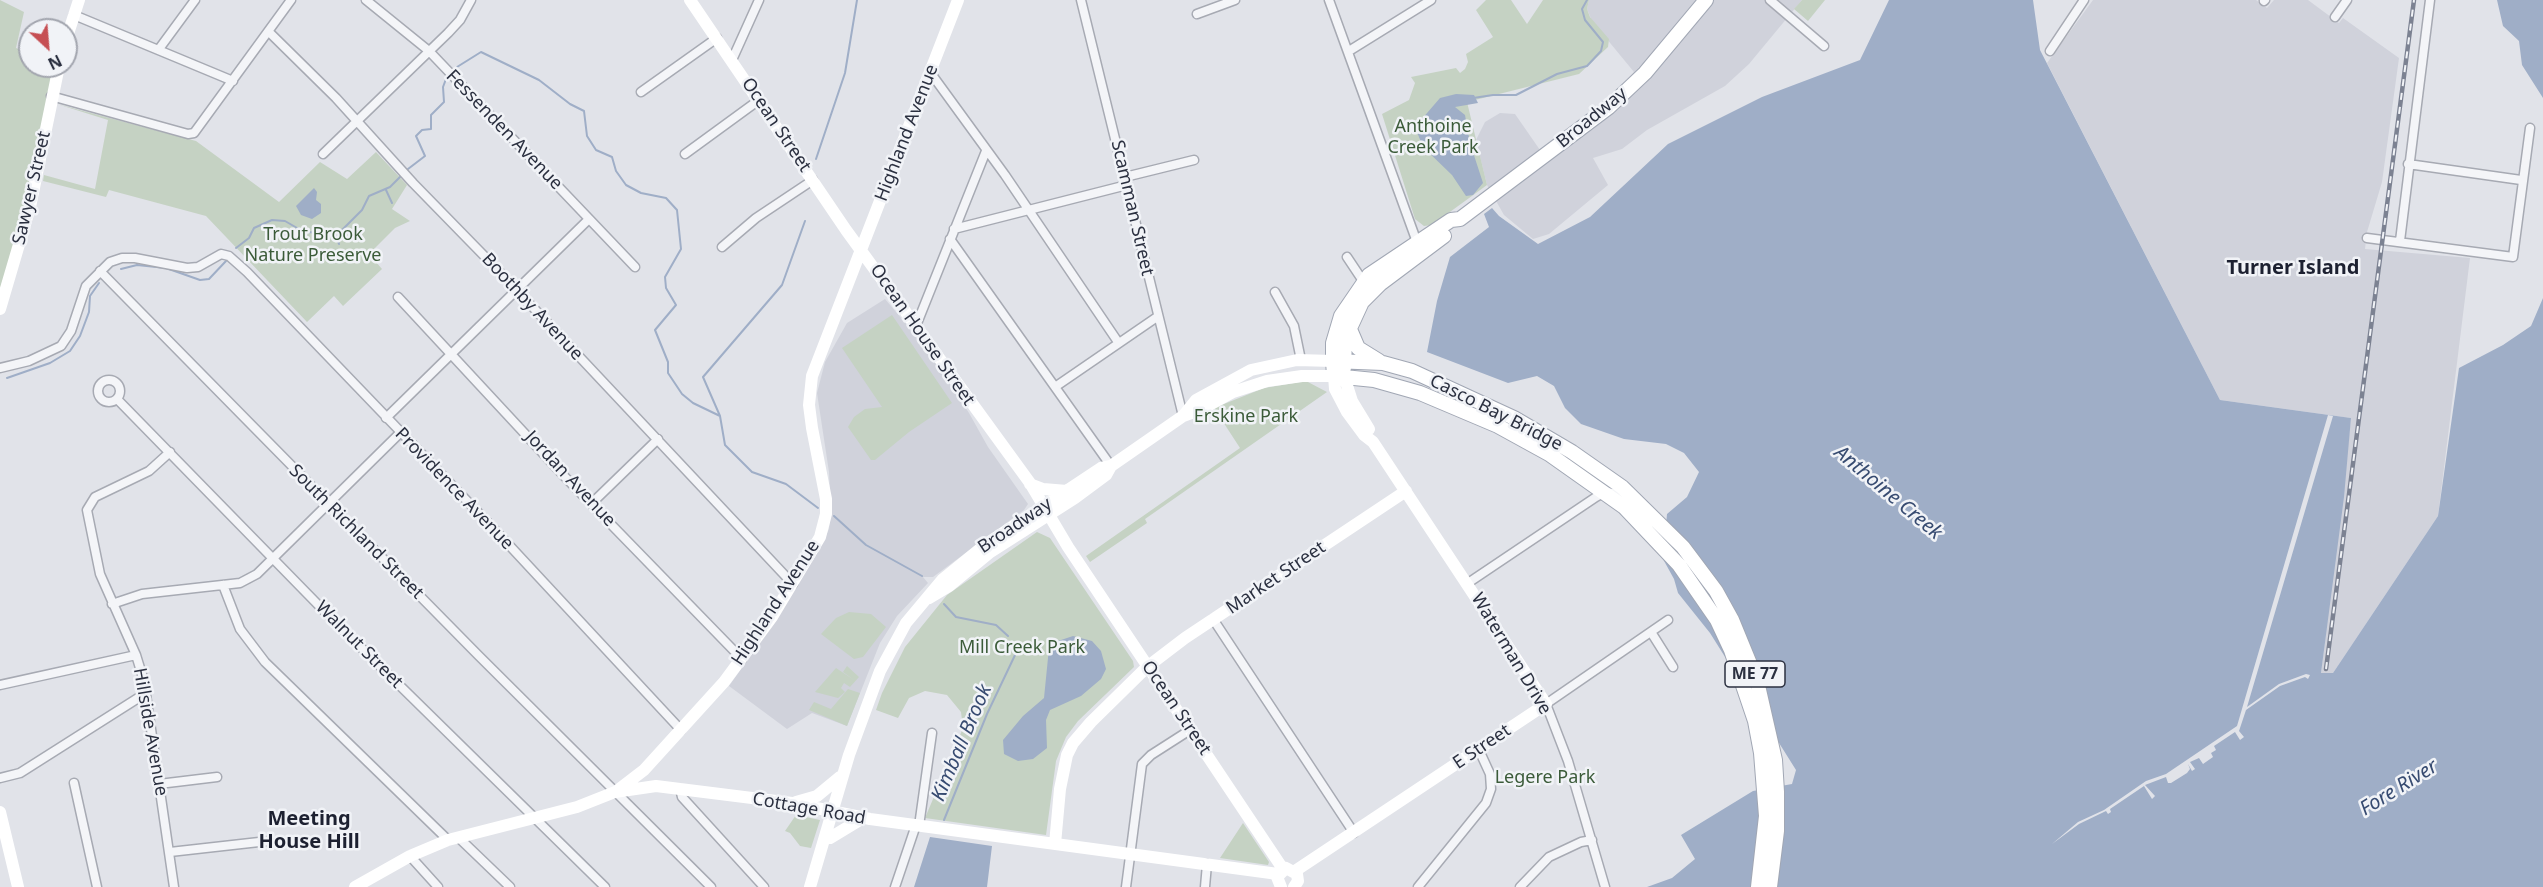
<!DOCTYPE html>
<html>
<head>
<meta charset="utf-8">
<style>
  body { margin:0 }
  #map { position:relative; width:2543px; height:887px; overflow:hidden; background:#e1e3e9; font-family:"Noto Sans",sans-serif }
  canvas { display:block }
  .north { position:absolute; left:18px; top:18px; width:60px; height:60px; box-sizing:border-box; background:#f1f3f7; border:2px solid #a2a5ae; border-radius:50%; rotate:154deg; font-size:16px; font-weight:700; line-height:24px; text-align:center; color:#2b3040 }
  .north::after { content:''; display:block; margin:auto; width:21px; height:27px; background:#c64f53; clip-path:polygon(50% 0,100% 100%,50% 72%,0 100%) }
</style>
</head>
<body>
<div id="map">
<canvas width="2543" height="887"></canvas>
<div class="north">N</div>
</div>
<script>
const ctx = document.querySelector('canvas').getContext('2d');
ctx.lineJoin = 'round';
function fill(path, color) { ctx.fillStyle = color; ctx.fill(path, 'evenodd'); }
const toPath = rows => new Path2D(rows.map(r => 'M' + r).join(''));
function strokePath(path, color, width, dash) { ctx.strokeStyle = color; ctx.lineWidth = width; ctx.lineCap = dash ? 'butt' : 'round'; ctx.setLineDash(dash || []); ctx.stroke(path); }
function label(font, color, halo, rows, align = 'center') {
  ctx.font = font + ' "Noto Sans",sans-serif'; ctx.lineWidth = 5; ctx.setLineDash([]); ctx.textBaseline = 'middle'; ctx.strokeStyle = halo; ctx.fillStyle = color; for (const [text, x, y, turn = 0] of rows) {
    ctx.save(); ctx.translate(x, y); ctx.rotate((+turn || 0) * Math.PI / 180); ctx.textAlign = isNaN(turn) ? turn : align; if (halo) ctx.strokeText(text, 0, 0); ctx.fillText(text, 0, 0); ctx.restore();
  }
}
const built = toPath([
  [1589,0,1802,0,1749,64,1725,86,1647,130,1622,149,1593,158,1608,185,1549,234,1533,239,1504,215,1487,185,1476,140,1485,122,1500,113,1515,114,1540,150,1607,100,1634,72,1592,21,1587,9],
  [2093,0,2256,0,2267,8,2274,0,2308,0,2339,23,2343,18,2399,58,2382,182,2367,232,2365,249,2470,258,2438,516,2333,673,2321,673,2351,418,2220,400,2047,63],
  [885,299,924,345,969,413,988,447,1028,504,1024,510,933,577,923,577,928,583,897,616,880,643,847,726,812,713,787,729,729,686,773,624,822,544,829,529,831,513,829,472,817,393,825,362,847,323]
]);
const green = toPath([
  [0,0,24,12,16,48,30,53,30,66,58,69,37,178,0,289],
  [1486,0,1511,0,1527,24,1543,0,1589,0,1587,9,1590,17,1609,39,1608,47,1579,74,1467,102,1487,185,1432,225,1424,226,1415,219,1382,114,1409,100,1415,83,1411,77,1456,68,1460,73,1465,69,1468,62,1466,54,1493,37,1476,10],
  [1802,0,1825,0,1808,21,1794,9],
  [57,104,196,141,279,202,320,162,347,179,376,152,407,185,392,209,410,221,395,228,369,254,382,269,343,306,334,296,307,322,206,216,109,190,106,197,43,181,44,175,95,189,108,120],
  [892,315,952,403,909,432,875,460,871,460,848,427,854,417,865,409,882,407,842,348],
  [1306,381,1327,392,1145,519,1147,523,1090,562,1086,556,1240,448,1214,408,1264,388],
  [1037,532,1050,538,1133,661,1134,667,1078,721,1066,737,1056,761,1046,835,925,818,963,728,961,712,947,695,925,691,909,698,898,718,876,710,882,693,905,647,947,595],
  [849,612,871,614,886,627,863,657,854,659,821,634,836,618],
  [847,666,859,677,850,687,844,683,841,688,845,692,838,698,815,692,836,668,854,680,843,672],
  [848,689,860,693,847,726,809,710,814,702,831,709],
  [796,815,820,820,811,848,800,846,790,833,785,831],
  [1243,823,1269,862,1268,865,1220,858]
]);
const water = toPath([
  [1889,0,2033,0,2040,50,2220,400,2351,418,2344,497,2321,673,2333,673,2438,516,2459,368,2503,345,2531,326,2543,298,2543,887,1647,887,1672,878,1695,859,1681,835,1753,791,1792,784,1796,770,1710,633,1678,593,1674,579,1663,559,1667,514,1687,497,1699,472,1684,453,1666,444,1624,439,1581,424,1565,408,1554,386,1537,376,1508,383,1427,352,1437,301,1450,257,1489,227,1484,214,1492,208,1499,216,1538,244,1590,217,1668,144,1762,97,1860,60],
  [2497,0,2543,0,2543,98,2522,65,2519,41,2503,26],
  [1456,94,1474,95,1478,103,1455,107,1465,115,1470,143,1483,183,1473,195,1466,196,1452,175,1423,147,1415,127,1440,98],
  [314,188,317,192,316,200,321,204,321,213,312,219,301,215,296,206],
  [1073,636,1092,641,1101,651,1106,669,1101,679,1081,696,1050,710,1046,720,1047,748,1033,759,1018,761,1004,754,1003,740,1023,716,1044,698,1049,648,1058,641],
  [930,837,992,846,987,887,914,887]
]);
const pier = toPath([
  [2328,415,2333,416,2247,707,2279,684,2306,674,2310,675,2308,679,2305,677,2280,686,2246,710,2239,731,2244,737,2240,740,2235,732,2214,746,2216,750,2211,753,2213,757,2203,764,2199,758,2190,762,2195,769,2192,771,2188,764,2190,769,2187,773,2171,783,2168,783,2166,777,2145,785,2155,796,2152,799,2144,786,2110,809,2111,812,2108,814,2106,811,2079,824,2052,844,2078,822,2104,810,2146,781,2166,774,2237,726]
]);
const stream = toPath([
  [457,67,481,52,539,80,570,104,584,111,587,136,596,150,612,157,616,171,626,185,641,193,666,198,677,210,681,249,665,277,666,288,676,305,655,330,668,362,668,373,682,394,693,403,720,416],
  [1473,98,1493,95,1516,95,1557,74,1587,66,1601,51,1603,42,1585,20,1582,9,1587,0],
  [816,159,845,73,857,0],
  [408,169,425,156,416,136,422,130,431,129,431,115,444,102,443,87,446,79],
  [386,190,392,203],
  [805,221,782,285,703,377,720,416,725,445,752,472,786,484,818,508],
  [335,234,339,244],
  [236,248,249,238,254,228,272,220,285,221,304,232,328,233,342,230,362,210,369,196,390,187,402,175],
  [121,269,137,265,166,268,200,280,209,279,226,261],
  [7,378,50,363,70,351,80,336,89,312,90,296,99,283],
  [834,516,866,545,922,576],
  [944,604,956,617,996,625,1008,636],
  [944,820,987,714,1016,653,1014,643]
]);
const street = toPath([
  [366,0,429,51,635,267],
  [1081,0,1183,416],
  [1329,0,1418,245],
  [1770,0,1824,46],
  [2264,1,2265,0],
  [1197,14,1235,0],
  [74,15,233,81],
  [2335,17,2347,0],
  [269,32,336,98,413,183,496,268,793,584],
  [159,49,195,0],
  [1349,51,1431,0],
  [2050,51,2084,0],
  [732,60,759,0],
  [930,72,1005,175,1118,342],
  [641,92,717,38],
  [51,96,188,134,194,133,291,0],
  [323,154,448,33,460,20,471,0],
  [685,154,759,100],
  [2408,164,2521,180],
  [1125,177,1194,160],
  [954,229,1127,185],
  [2367,238,2513,257,2530,128],
  [950,239,1111,466],
  [2400,241,2430,0],
  [722,247,756,218,813,180],
  [1347,257,1365,284],
  [100,271,478,655,711,887],
  [1275,292,1294,326,1301,360],
  [398,297,565,477,742,659],
  [916,326,986,151],
  [0,368,29,361,61,346,71,331,86,286,110,262,122,258,135,258,187,268,198,267,221,254,229,256,247,272,496,531,681,730],
  '98 391a11 11 0 1 1 22 0a11 11 0 1 1-22 0Z',
  [1055,387,1157,317],
  [117,399,332,619,605,887],
  [386,418,589,219],
  [170,452,149,471,95,497,87,510,100,574,136,655,144,681,174,887],
  [592,503,658,439],
  [1468,583,1596,497,1605,492,1628,495],
  [223,585,240,629,265,662,448,840],
  [112,604,142,594,240,583,257,574,400,433],
  [1213,619,1354,833],
  [1651,632,1673,667],
  [0,685,136,655],
  [0,778,20,773,146,693],
  [74,783,97,887],
  [159,784,217,777],
  [680,789,682,797,764,887],
  [919,826,932,733],
  [459,838,510,887],
  [170,852,268,841],
  [410,856,438,887],
  [895,887,916,825],
  [1126,887,1142,764,1151,755,1190,730],
  [1205,887,1207,864],
  [1418,887,1486,803,1491,789,1490,774,1479,750],
  [1520,887,1549,857,1581,842,1592,840],
  [1605,887,1568,761,1546,704,1668,620]
]);
const secondary = toPath([
  [690,0,846,230,1030,483,1068,547,1283,869],
  [66,40,79,0],
  [0,309,30,207,59,66],
  [1344,376,1352,401,1369,429],
  [1184,415,1196,400,1251,370,1297,360,1333,361],
  [1030,484,1043,489,1067,491],
  [929,598,949,586,989,553,1075,498,1106,475,1111,466,1183,416,1202,409,1233,392,1267,381,1302,376,1334,376,1335,389,1347,412,1364,435,1373,442,1546,704,1295,871],
  [618,790,644,770,724,682,772,617,820,537,826,514,826,499,812,428,809,405,812,376,958,0],
  [796,802,817,796,840,777],
  [0,812,18,887],
  [830,838,863,818],
  [1055,844,1060,789,1067,755,1073,743,1091,722,1147,667,1185,638,1406,491],
  [355,887,410,856,448,840,577,807,615,792,656,786,792,803,870,819,1278,874],
  [810,887,849,755,880,671,906,623,942,580,985,545,1101,468,1111,466],
  [1281,887,1277,877,1286,868,1297,874,1298,881,1294,887]
]);
const primary = toPath([
  [1706,0,1645,73,1609,107,1460,219,1451,220,1369,275,1341,316,1333,343,1333,361,1334,376,1374,380,1420,393,1498,426,1549,454,1624,507,1679,565,1717,620,1731,650,1755,721,1761,753,1766,816,1758,887],
  [1349,327,1358,348,1379,361],
  [1333,361,1383,363,1412,371,1514,418,1572,452,1622,487,1683,547,1716,591,1732,620,1757,681,1775,760,1777,792,1777,831,1770,887],
  [1344,368,1345,339,1362,302,1380,284,1444,236]
]);
const rail = toPath([
  [2326,669,2414,0]
]);
const shields = [
  [1755,674,60]
];
const shieldNames = [
  ["ME 77",1755,674]
];
const streetNames = [
  ["Broadway",1592,118,-39],
  ["Ocean Street",776,125,56],
  ["Fessenden Avenue",504,130,46],
  ["Highland Avenue",907,133,-69],
  ["Sawyer Street",32,188,-77],
  ["Scamman Street",1132,208,77],
  ["Boothby Avenue",532,307,47],
  ["Ocean House Street",922,335,55],
  ["Casco Bay Bridge",1496,413,27],
  ["Jordan Avenue",570,479,47],
  ["Providence Avenue",454,489,46],
  ["Broadway",1015,526,-34],
  ["South Richland Street",356,532,45],
  ["Market Street",1276,578,-34],
  ["Highland Avenue",776,603,-57],
  ["Walnut Street",359,645,45],
  ["Waterman Drive",1511,654,59],
  ["Ocean Street",1176,708,56],
  ["Hillside Avenue",150,732,80],
  ["E Street",1482,747,-34],
  ["Cottage Road",809,809,10]
];
const parkNames = [
  ["Anthoine",1433,127],
  ["Creek Park",1433,148],
  ["Trout Brook",313,235],
  ["Nature Preserve",313,256],
  ["Erskine Park",1246,417],
  ["Mill Creek Park",1022,648],
  ["Legere Park",1545,778]
];
const neighbourhoodNames = [
  ["Turner Island",2293,268],
  ["Meeting",309,819],
  ["House Hill",309,842]
];
const waterNames = [
  ["Anthoine Creek",1888,493,40],
  ["Kimball Brook",962,743,-67],
  ["Fore River",2399,788,-32]
];
fill(built, '#d0d2db');
fill(green, '#c5d2c3');
fill(water, '#9faec7');
fill(pier, '#e1e3e9');
strokePath(stream, '#9faec7', 2);
strokePath(street, '#a7aab3', 11);
strokePath(primary, '#a1a7b4', 16);
strokePath(street, '#f4f5f8', 8);
strokePath(secondary, '#fff', 12);
strokePath(primary, '#fff', 14);
strokePath(rail, '#7c8292', 4.5);
strokePath(rail, '#f1f3f7', 2, [7]);
for (const [x, y, w] of shields) { const box = new Path2D(); box.roundRect(x - w / 2, y - 13, w, 26, 4.5); ctx.fillStyle = '#f1f3f7'; ctx.fill(box); strokePath(box, '#2b3040', 1.5); }
label('bold 16px', '#2b3040', null, shieldNames);
label('18px', '#2b3040', '#f1f3f7', streetNames);
label('18px', '#3b5b39', '#f1f3f7', parkNames);
label('bold 20px', '#1d2131', '#f1f3f7', neighbourhoodNames);
label('italic 20px', '#374b71', '#f1f3f7', waterNames);
</script>
</body>
</html>
